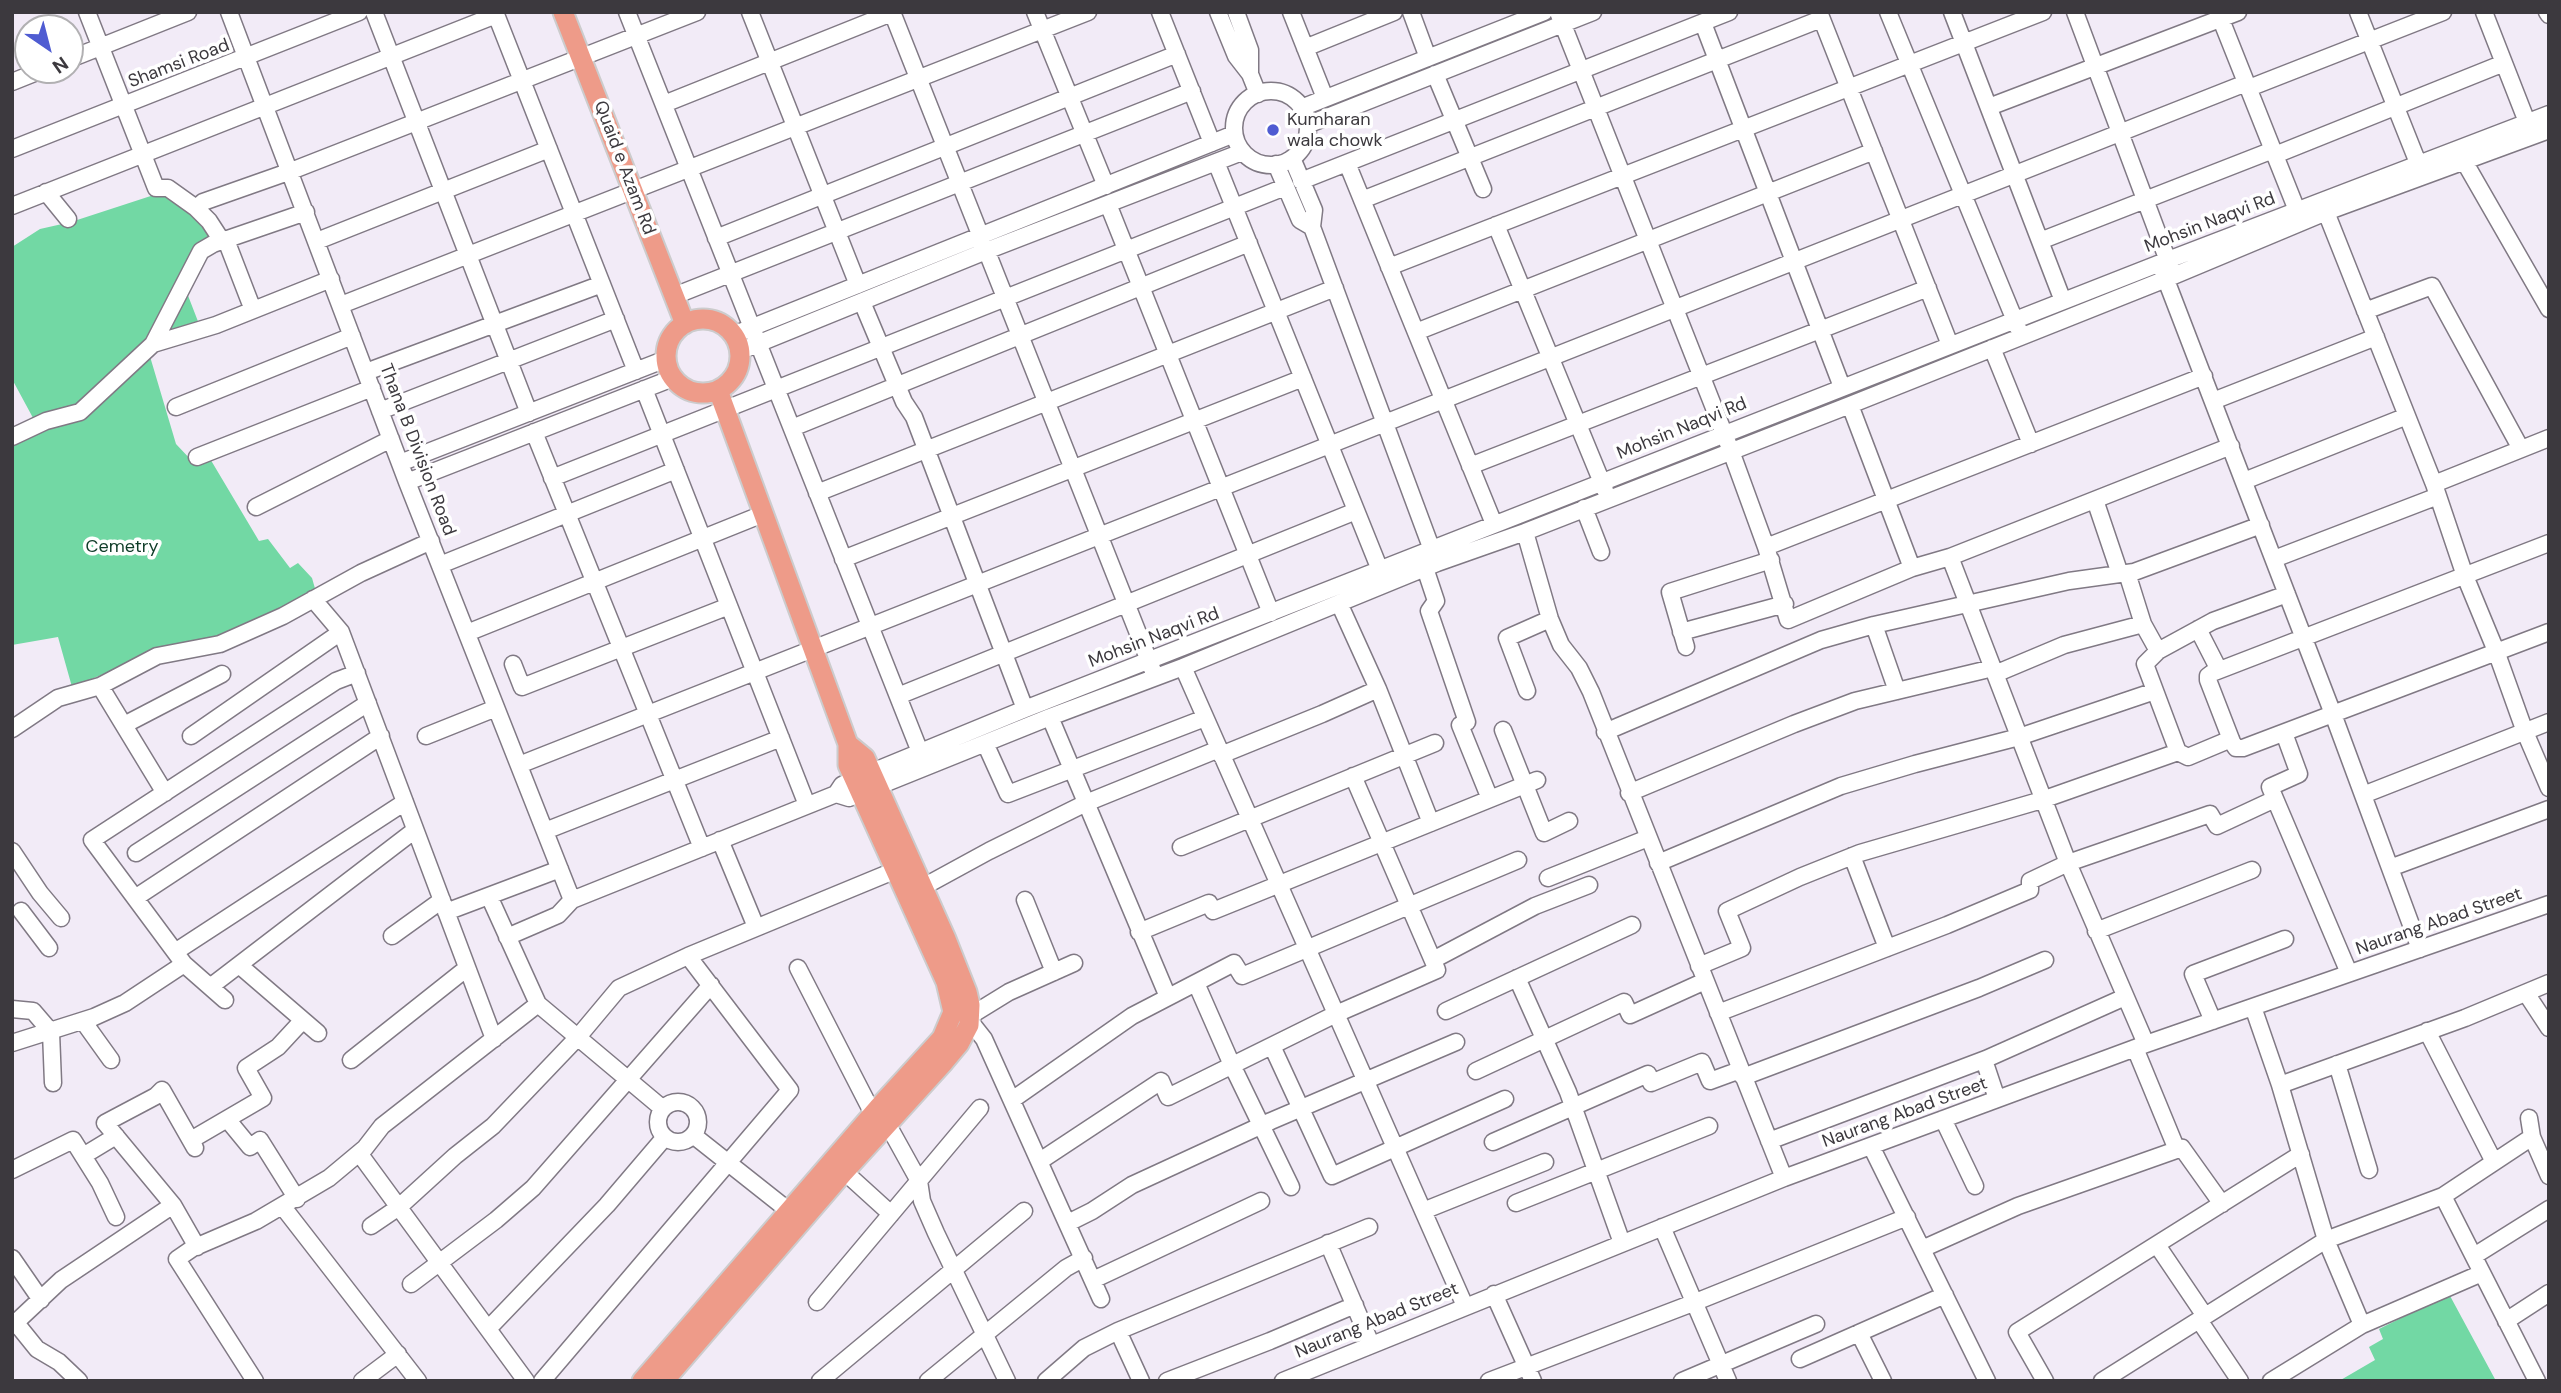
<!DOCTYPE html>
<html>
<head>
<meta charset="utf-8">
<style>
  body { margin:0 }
  #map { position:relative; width:2561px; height:1393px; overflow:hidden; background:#f2ebf7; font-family:"DM Sans",sans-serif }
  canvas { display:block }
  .frame { position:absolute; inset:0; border:14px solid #3c393e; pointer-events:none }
  .north { position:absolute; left:14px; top:14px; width:70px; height:70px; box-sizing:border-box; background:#fff; border:2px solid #b1b0b2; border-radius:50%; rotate:145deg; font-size:19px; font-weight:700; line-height:28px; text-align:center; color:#3c393e }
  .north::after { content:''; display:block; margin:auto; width:24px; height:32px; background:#4f5cd2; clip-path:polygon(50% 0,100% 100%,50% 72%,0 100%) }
</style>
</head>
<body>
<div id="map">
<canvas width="2561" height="1393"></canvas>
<div class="frame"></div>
<div class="north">N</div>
</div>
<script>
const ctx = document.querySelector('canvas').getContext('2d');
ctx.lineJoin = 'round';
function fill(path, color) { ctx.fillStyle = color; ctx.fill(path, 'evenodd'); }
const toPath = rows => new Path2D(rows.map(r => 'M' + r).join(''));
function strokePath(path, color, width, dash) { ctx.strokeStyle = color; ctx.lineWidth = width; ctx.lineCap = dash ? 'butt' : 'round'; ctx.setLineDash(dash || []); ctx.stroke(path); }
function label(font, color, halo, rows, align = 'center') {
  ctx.font = font + ' "DM Sans",sans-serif'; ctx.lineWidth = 7; ctx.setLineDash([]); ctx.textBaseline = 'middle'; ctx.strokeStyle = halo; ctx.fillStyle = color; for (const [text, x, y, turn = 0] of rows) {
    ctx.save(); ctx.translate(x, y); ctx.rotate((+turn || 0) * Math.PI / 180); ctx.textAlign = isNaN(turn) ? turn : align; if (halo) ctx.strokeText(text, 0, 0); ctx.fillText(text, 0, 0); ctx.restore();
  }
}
const green = toPath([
  [163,192,195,218,209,236,195,254,182,280,199,324,146,343,176,444,193,462,209,457,259,541,268,539,290,568,298,563,312,578,316,592,219,639,157,652,72,687,58,637,12,645,12,445,39,429,12,379,12,247,40,229,71,222],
  [2449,1294,2496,1381,2339,1381,2375,1360,2369,1347,2383,1339,2379,1329]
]);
const minor = toPath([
  [87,12,156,188,168,188,196,208,209,221,222,241],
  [229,12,407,482,572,900],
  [374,12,529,413],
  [495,12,636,371],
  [627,12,920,752],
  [750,12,858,285],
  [892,12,1153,671],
  [1035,12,1106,186],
  [1160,12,1212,143],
  [1218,12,1236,56,1250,74,1258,94],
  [1236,12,1250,50,1250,74],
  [1291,12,1325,98],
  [1411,12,1428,58],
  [1558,12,1731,451,1766,547,1788,620,1912,568,1950,557,2231,446],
  [1819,12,1950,345],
  [1888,12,2018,328],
  [1952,12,2063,301],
  [2075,12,2171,269],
  [2218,12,2300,218],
  [2358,12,2418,163],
  [2484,12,2527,122],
  [2547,12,2549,15],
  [1703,23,1842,387],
  [1305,48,1394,12],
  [70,59,188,12],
  [1435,74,1483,189],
  [12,82,42,70],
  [2249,88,2443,12],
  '1234 128a37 37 0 1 1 74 0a37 37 0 1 1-74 0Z',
  [664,104,894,12],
  [1989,107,2238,12],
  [1301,108,1544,12],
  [1307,125,1593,12],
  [12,149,359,12],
  [2275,155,2504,63],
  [1292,158,1314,210,1312,227,1435,558],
  [2464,161,2549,309],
  [1216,162,1380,570],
  [1347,163,1494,524],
  [1276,164,1300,220,1312,227],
  [1301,181,1729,12],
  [46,192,68,219],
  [1362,200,1821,19],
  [1108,204,1271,613],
  [12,206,496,15],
  [196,208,203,202,291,171,697,12],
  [2326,212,2434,484,2465,576,2496,651,2525,732,2549,788],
  [1496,225,1605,490],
  [716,238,1177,54],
  [226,240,253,310],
  [317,241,549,149],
  [2040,241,2273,150],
  [1389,267,2043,12],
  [2163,272,2333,714,2420,949],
  [674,296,1192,91],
  [862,302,904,402,914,417,1025,709],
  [341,305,1088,12],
  [2365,311,2432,286,2521,449],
  [1416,332,1874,151],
  [733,335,1234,134],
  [153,344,201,251,213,244,306,212],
  [1992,348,2031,444],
  [740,351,986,251,1242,152],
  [366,372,602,284],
  [644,389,807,805],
  [2213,401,2376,337],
  [1850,405,1912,568],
  [176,407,352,336],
  [380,411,616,319],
  [792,428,1249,243],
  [534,432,702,848],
  [12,437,46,421,80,412,153,344,216,325,331,279],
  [197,457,372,388],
  [400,463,666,359],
  [1470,466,1928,288],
  [552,478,1285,187],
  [2244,481,2407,416],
  [407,482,673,378],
  [2434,484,2549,438],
  [817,493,1335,288],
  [2095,500,2120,574],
  [256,507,391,439],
  [1584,508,1601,552],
  [1525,532,1550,619,1561,645,1579,668,1591,692,1784,1178],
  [2549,543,2212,673,2208,676,2208,680,2232,742,2236,748,2243,748,2549,632],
  [1766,547,2204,376],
  [1950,557,2068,863,2146,1044],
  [843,559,1303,378],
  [2274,559,2438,496],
  [440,565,676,470],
  [1425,568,1436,601,1429,611,1467,722,1460,725,1490,799],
  [2127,573,2143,624,2158,651],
  [313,599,341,632,494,1039],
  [1339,603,1378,689,1431,823],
  [1874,625,1897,691],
  [2198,629,2219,670],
  [1681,632,1785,604],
  [467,633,763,514],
  [1686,647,1670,592,1771,560],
  [513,664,522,687,729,606],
  [1183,667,1465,1306],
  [1995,674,2064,645,2143,624],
  [100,686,165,793],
  [1527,691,1507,638,1550,619],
  [898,696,1356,511],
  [1050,717,1168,997],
  [124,725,222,674],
  [12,729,58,698,100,686,157,656,220,644,283,616,361,573,431,541],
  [1503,730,1544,833,1569,821],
  [1605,732,1821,640,1874,625,2069,581,2134,572,2261,525],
  [2284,733,2299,774,2270,787,2349,973],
  [191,736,341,632],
  [426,736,496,708],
  [985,743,1008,794,1205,718],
  [2178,752,2145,664,2158,651,2213,621,2287,594],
  [1221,755,1322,714,1378,689],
  [519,765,2246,83],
  [1629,793,1794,724,1855,701,1993,668],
  [836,794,849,798,1050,717,1183,667,1437,563,1525,532,1850,405,2166,279,2326,212,2549,130],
  [2363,795,2549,722],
  [545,831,781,738],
  [720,840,756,927],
  [1181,847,1435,743],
  [12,851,40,893,61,918],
  [136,853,368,703],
  [1852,856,1887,948],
  [1658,863,1841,786,1915,764,2019,737,2155,691],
  [2390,868,2549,809],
  [1548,878,1648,838],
  [923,887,989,851,1086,803,1219,749],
  [489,896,538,1004,662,1108],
  [135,898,381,736],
  [1025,900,1054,972],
  [21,911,49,948],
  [446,912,560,869],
  [2096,931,2252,870],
  [1139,932,1209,903,1213,911,1537,780],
  [392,936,442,900],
  [507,937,558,915,572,900,836,794,842,785,855,779,1025,709,2168,260,2549,114],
  [175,952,405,802],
  [1433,960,1535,906,1589,885],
  [239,965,318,1033],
  [1699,966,1742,948,1727,911,1800,877,1860,853,2042,800,2178,752,2188,757,2231,739],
  [798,968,873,1114],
  [1517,978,1568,1092,1622,1243],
  [1196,983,1232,1065,1291,1187],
  [210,987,415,830],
  [2526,993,2549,1028],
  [225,1000,184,964,92,840,336,681,357,673],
  [2253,1007,2280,1085,2326,1240,2362,1325],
  [12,1009,33,1011,51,1032,53,1083],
  [1446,1011,1632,925],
  [1718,1013,1947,925,2030,890,2030,881,2068,863,2210,814,2217,826,2275,799],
  [970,1016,1009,992,1074,963],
  [969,1020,984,1039,1101,1299],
  [83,1021,111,1060],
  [2213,1021,2193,974,2285,939],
  [2427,1031,2494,1162],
  [12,1043,94,1017,125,1003,184,964],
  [1272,1046,1332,1176,1505,1099],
  [2135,1048,2177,1150],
  [351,1060,467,968],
  [1984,1060,1997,1099],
  [2337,1064,2369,1170],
  [1476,1071,1624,1002,1630,1015,1705,981],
  [1743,1077,1979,988,2045,960],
  [2280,1085,2465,1018,2549,983],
  [1012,1100,1132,1016,1234,963,1242,976,1518,860],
  '658 1122a20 20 0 1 1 40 0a20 20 0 1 1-40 0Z',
  [883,1116,919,1181,922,1201,936,1233,1007,1381],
  [2529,1118,2532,1137,2549,1176],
  [227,1119,250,1147,260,1140,297,1199],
  [1943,1119,1975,1186],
  [693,1135,789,1211],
  [191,1140,263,1098,246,1068,278,1047,303,1020],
  [1769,1141,1986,1059,2125,997],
  [1493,1142,1648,1074,1651,1083,1702,1062,1710,1081,1740,1070],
  [1871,1146,1987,1381],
  [195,1148,162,1090,156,1096,105,1123,173,1205,197,1247],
  [359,1153,526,1381],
  [83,1156,116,1136],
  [1040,1161,1161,1081,1168,1097,1336,1014,1437,970,1353,776],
  [837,1165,891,1214],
  [12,1170,73,1140,100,1183,116,1217],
  [2443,1196,2537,1381],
  [1516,1203,1709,1126],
  [283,1207,418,1381],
  [1423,1211,1545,1162],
  [1068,1223,1092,1211,1132,1185,1271,1121,1456,1042],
  [371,1226,399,1207,455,1156,493,1126,578,1037,619,988,688,956,896,870],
  [1662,1227,1728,1381],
  [1328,1243,1371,1344],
  [2157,1245,2205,1316],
  [1922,1249,2018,1206,2182,1148,2222,1204],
  [2474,1256,2549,1209],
  [12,1258,41,1300],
  [1093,1280,1261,1201],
  [411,1284,496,1220,533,1188,711,985],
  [1494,1294,1533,1381],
  [817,1302,980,1108],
  [2199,1320,2240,1381],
  [2506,1321,2549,1293],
  [16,1323,37,1349,59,1362,79,1381],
  [12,1326,61,1280,173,1205],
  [488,1329,607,1205,665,1137],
  [1118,1331,1141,1381],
  [1859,1333,1883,1381],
  [1800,1359,1945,1295],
  [255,1381,177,1259,193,1248,256,1221,329,1178,365,1148,382,1126,538,1004],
  [362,1381,398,1354],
  [542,1381,790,1090,688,956],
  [820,1381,1024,1211],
  [928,1381,1066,1268,1084,1258],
  [1046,1381,1084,1348,1118,1331,1369,1227],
  [1167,1381,1270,1341,1355,1305],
  [1283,1381,1784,1178,2146,1044,2549,904],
  [1489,1381,1693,1303,1907,1217],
  [1682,1381,1816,1324],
  [2045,1381,2017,1332,2301,1154],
  [2102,1381,2326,1240,2443,1196,2532,1137],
  [2271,1381,2362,1325,2482,1273]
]);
const major = toPath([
  [563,12,685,324],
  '666 356a37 37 0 1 1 74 0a37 37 0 1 1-74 0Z',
  [642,1381,878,1108,942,1038,953,1012,946,982,848,765,848,744,718,390],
  [664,1381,844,1172,944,1062,959,1044,969,1025,970,1005,967,992,946,939,865,758,848,744]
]);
const markers = [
  [1273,130,7,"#4f5cd2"]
];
const streetNames = [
  ["Shamsi Road",179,64,-21],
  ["Quaid e Azam Rd",624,168,69],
  ["Mohsin Naqvi Rd",2210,223,-21],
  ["Mohsin Naqvi Rd",1682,429,-22],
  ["Thana B Division Road",417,450,69],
  ["Mohsin Naqvi Rd",1154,638,-21],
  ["Naurang Abad Street",2439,922,-19],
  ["Naurang Abad Street",1905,1113,-20],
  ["Naurang Abad Street",1377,1321,-22]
];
const poiNames = [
  ["Kumharan",1287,120],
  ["wala chowk",1287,141]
];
const parkNames = [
  ["Cemetry",122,547]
];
fill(green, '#72d8a4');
strokePath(minor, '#807984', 19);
strokePath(major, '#cccccd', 23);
strokePath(minor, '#fff', 16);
strokePath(major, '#ee9b89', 19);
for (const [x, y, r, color] of markers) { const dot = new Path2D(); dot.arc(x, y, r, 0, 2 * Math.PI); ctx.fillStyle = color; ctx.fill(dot); strokePath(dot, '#fff', 2.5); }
label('18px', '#3c393e', '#fff', streetNames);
label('18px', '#3c393e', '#fff', poiNames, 'left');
label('18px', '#0f3c28', '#fff', parkNames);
</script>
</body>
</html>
